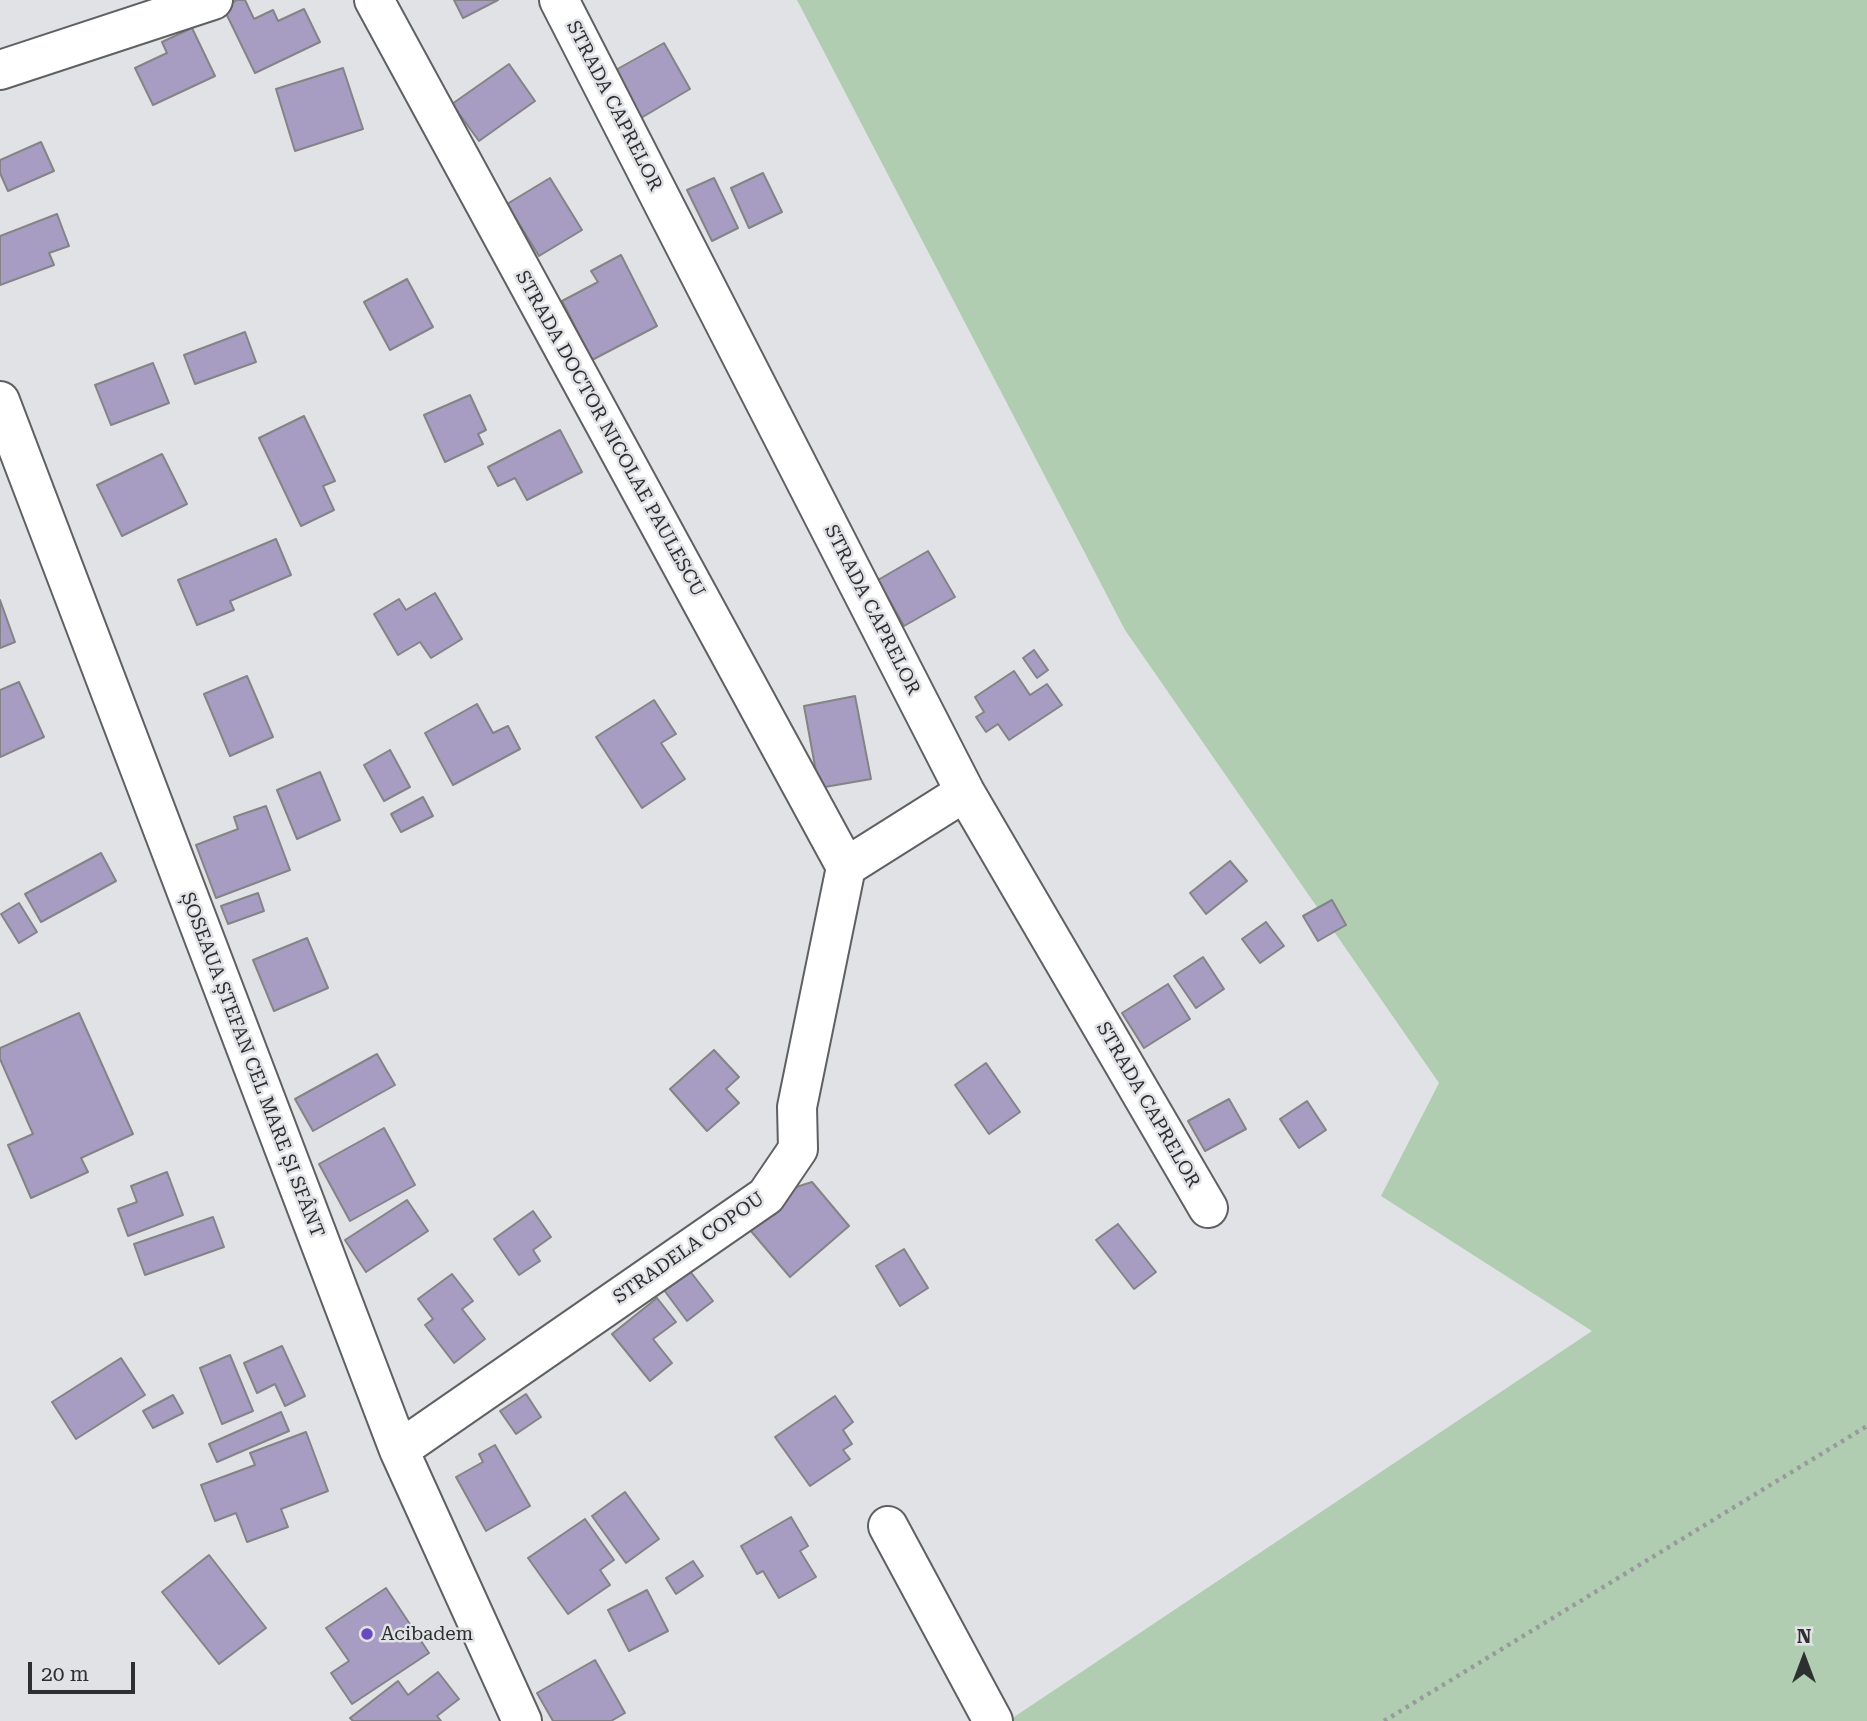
<!DOCTYPE html>
<html>
<head>
<meta charset="utf-8">
<style>
  body { margin:0 }
  #map { position:relative; width:1867px; height:1721px; overflow:hidden; background:#e1e2e5; font-family:"Roboto Serif",serif }
  canvas { display:block }
  .north { position:absolute; left:1769px; top:1623px; width:70px; height:70px; -webkit-text-stroke:5px #e1e2e5; paint-order:stroke; rotate:0deg; font-size:19px; font-weight:700; line-height:28px; text-align:center; color:#2e2f30 }
  .north::after { content:''; display:block; margin:auto; width:24px; height:32px; background:#2e2f30; clip-path:polygon(50% 0,100% 100%,50% 72%,0 100%) }
  .scale { position:absolute; left:28px; top:1662px; width:107px; height:32px; box-sizing:border-box; border:4px solid #2e2f30; border-top:0; padding-left:9px; font-size:21px; line-height:24px; white-space:nowrap; color:#2e2f30; -webkit-text-stroke:5px #e1e2e5; paint-order:stroke }
</style>
</head>
<body>
<div id="map">
<canvas width="1867" height="1721"></canvas>
<div class="north">N</div>
<div class="scale">20 m</div>
</div>
<script>
const ctx = document.querySelector('canvas').getContext('2d');
ctx.lineJoin = 'round';
function fill(path, color) { ctx.fillStyle = color; ctx.fill(path, 'evenodd'); }
const toPath = rows => new Path2D(rows.map(r => 'M' + r).join(''));
function strokePath(path, color, width, dash) { ctx.strokeStyle = color; ctx.lineWidth = width; ctx.lineCap = dash ? 'butt' : 'round'; ctx.setLineDash(dash || []); ctx.stroke(path); }
function label(font, color, halo, rows, align = 'center') {
  ctx.font = font + ' "Roboto Serif",serif'; ctx.lineWidth = 5; ctx.setLineDash([]); ctx.textBaseline = 'middle'; ctx.strokeStyle = halo; ctx.fillStyle = color; for (const [text, x, y, turn = 0] of rows) {
    ctx.save(); ctx.translate(x, y); ctx.rotate((+turn || 0) * Math.PI / 180); ctx.textAlign = isNaN(turn) ? turn : align; if (halo) ctx.strokeText(text, 0, 0); ctx.fillText(text, 0, 0); ctx.restore();
  }
}
const green = toPath([
  [797,0,1867,0,1867,1721,1008,1721,1592,1331,1381,1196,1439,1083,1125,630]
]);
const building = toPath([
  [237,0,245,0,254,19,273,10,278,21,304,9,320,42,255,73,223,7,237,0],
  [454,0,498,0,463,18,454,0],
  [192,28,215,76,153,105,135,68,167,53,162,42,192,28],
  [664,43,690,89,641,118,614,71,664,43],
  [509,64,535,101,479,141,452,104,509,64],
  [343,68,363,129,295,151,276,89,343,68],
  [41,142,54,171,8,191,0,173,0,160,41,142],
  [763,173,782,212,749,228,731,188,763,173],
  [550,178,582,230,539,256,507,204,550,178],
  [714,178,738,228,712,241,687,190,714,178],
  [57,214,69,246,49,253,54,265,0,285,0,236,57,214],
  [621,255,657,326,592,360,562,301,598,282,591,271,621,255],
  [407,279,433,327,390,350,364,302,407,279],
  [245,332,256,362,195,384,184,355,245,332],
  [153,363,169,403,111,425,95,385,153,363],
  [470,395,486,430,478,434,483,444,445,462,424,415,470,395],
  [304,416,335,481,323,486,334,510,301,526,259,438,304,416],
  [560,430,582,472,527,500,515,478,498,486,488,467,560,430],
  [162,454,187,504,122,536,97,485,162,454],
  [276,539,291,575,230,601,234,610,197,625,178,580,276,539],
  [928,551,955,597,904,626,878,580,928,551],
  [435,593,462,639,431,658,420,642,398,655,374,614,399,599,406,610,435,593],
  [0,600,15,642,0,648,0,600],
  [1034,650,1048,670,1037,678,1023,658,1034,650],
  [1014,671,1030,695,1047,684,1062,705,1009,740,998,724,986,732,976,717,984,712,975,697,1014,671],
  [247,676,273,737,230,756,204,694,247,676],
  [19,682,44,737,0,757,0,690,19,682],
  [855,696,871,779,819,788,804,706,855,696],
  [654,700,676,734,661,743,685,779,642,808,596,737,654,700],
  [477,704,493,733,508,726,520,749,453,785,425,733,477,704],
  [390,750,410,787,384,801,364,765,390,750],
  [320,772,340,820,297,839,277,790,320,772],
  [423,797,433,816,401,832,391,814,423,797],
  [266,806,290,870,216,898,196,845,238,829,234,817,266,806],
  [101,853,116,881,41,922,25,894,101,853],
  [1230,861,1247,881,1206,914,1190,893,1230,861],
  [258,893,264,911,228,924,221,906,258,893],
  [1332,900,1346,925,1318,941,1303,916,1332,900],
  [19,903,37,932,19,943,1,914,19,903],
  [1266,922,1284,946,1260,963,1242,939,1266,922],
  [307,938,328,988,274,1011,253,960,307,938],
  [1203,957,1224,989,1196,1008,1174,976,1203,957],
  [1168,984,1190,1019,1144,1048,1122,1013,1168,984],
  [79,1013,133,1134,81,1158,88,1172,31,1198,8,1145,33,1134,0,1059,0,1048,79,1013],
  [714,1050,739,1077,726,1089,739,1103,707,1131,670,1089,714,1050],
  [377,1054,395,1085,313,1131,295,1099,377,1054],
  [986,1063,1020,1112,989,1134,955,1085,986,1063],
  [1229,1099,1246,1129,1205,1151,1188,1121,1229,1099],
  [1307,1101,1326,1130,1299,1148,1280,1119,1307,1101],
  [384,1128,415,1185,350,1221,319,1164,384,1128],
  [167,1172,183,1215,128,1236,118,1209,137,1202,131,1186,167,1172],
  [812,1182,849,1226,790,1277,745,1224,769,1217,762,1210,787,1201,784,1191,812,1182],
  [407,1200,428,1231,366,1272,345,1240,407,1200],
  [533,1211,551,1237,533,1250,540,1261,519,1275,494,1239,533,1211],
  [213,1217,224,1247,145,1275,134,1244,213,1217],
  [1118,1224,1156,1272,1134,1289,1096,1240,1118,1224],
  [904,1249,928,1288,900,1306,876,1266,904,1249],
  [686,1266,713,1301,687,1321,661,1286,686,1266],
  [452,1274,473,1301,462,1309,485,1339,454,1363,425,1325,433,1319,418,1299,452,1274],
  [657,1298,676,1322,653,1339,672,1363,650,1381,612,1334,657,1298],
  [282,1346,305,1396,285,1406,275,1384,257,1393,244,1363,282,1346],
  [230,1355,253,1411,222,1424,200,1368,230,1355],
  [121,1358,145,1395,76,1439,52,1402,121,1358],
  [526,1394,541,1417,516,1434,500,1411,526,1394],
  [173,1395,183,1413,153,1428,143,1411,173,1395],
  [835,1396,853,1422,843,1430,852,1444,843,1450,850,1459,810,1486,775,1437,835,1396],
  [281,1412,289,1431,217,1462,209,1444,281,1412],
  [306,1432,328,1491,281,1509,288,1527,247,1542,236,1513,215,1521,201,1485,255,1465,250,1453,306,1432],
  [495,1445,530,1506,486,1531,456,1477,483,1462,479,1454,495,1445],
  [625,1492,659,1539,626,1563,592,1516,625,1492],
  [791,1517,808,1546,800,1551,816,1577,779,1598,763,1571,757,1574,741,1546,791,1517],
  [585,1519,614,1560,600,1570,610,1585,568,1614,528,1558,585,1519],
  [209,1555,266,1628,219,1664,162,1592,209,1555],
  [693,1561,703,1576,676,1594,666,1578,693,1561],
  [386,1588,429,1653,352,1704,331,1673,349,1661,326,1628,386,1588],
  [647,1590,668,1631,629,1651,608,1610,647,1590],
  [595,1660,625,1713,611,1721,553,1721,537,1693,595,1660],
  [438,1672,459,1699,437,1716,441,1721,353,1721,350,1718,398,1681,408,1695,438,1672]
]);
const path = toPath([
  [1384,1721,1867,1426]
]);
const minor = toPath([
  [374,0,846,867],
  [559,0,965,792,1208,1208],
  [0,70,213,0],
  [0,401,399,1450,522,1721],
  [846,867,965,792],
  [399,1450,766,1196,798,1149,797,1107,846,867],
  [888,1526,993,1721]
]);
const markers = [
  [367,1634,7,"#6849c2"]
];
const streetNames = [
  ["STRADA CAPRELOR",614,106,63],
  ["STRADA DOCTOR NICOLAE PAULESCU",610,434,61],
  ["STRADA CAPRELOR",872,610,63],
  ["ȘOSEAUA ȘTEFAN CEL MARE ȘI SFÂNT",252,1065,69],
  ["STRADA CAPRELOR",1148,1105,60],
  ["STRADELA COPOU",689,1248,-35]
];
const poiNames = [
  ["Acibadem",381,1634]
];
fill(green, '#b0cdb2');
fill(building, '#a79cc2');
strokePath(building, '#848486', 2);
strokePath(minor, '#5f6062', 42);
strokePath(path, '#999a9c', 4.5, [3.5, 5]);
strokePath(minor, '#fff', 38);
for (const [x, y, r, color] of markers) { const dot = new Path2D(); dot.arc(x, y, r, 0, 2 * Math.PI); ctx.fillStyle = color; ctx.fill(dot); strokePath(dot, '#e1e2e5', 2.5); }
label('19px', '#2e2f30', '#e1e2e5', streetNames);
label('19px', '#2e2f30', '#e1e2e5', poiNames, 'left');
</script>
</body>
</html>
